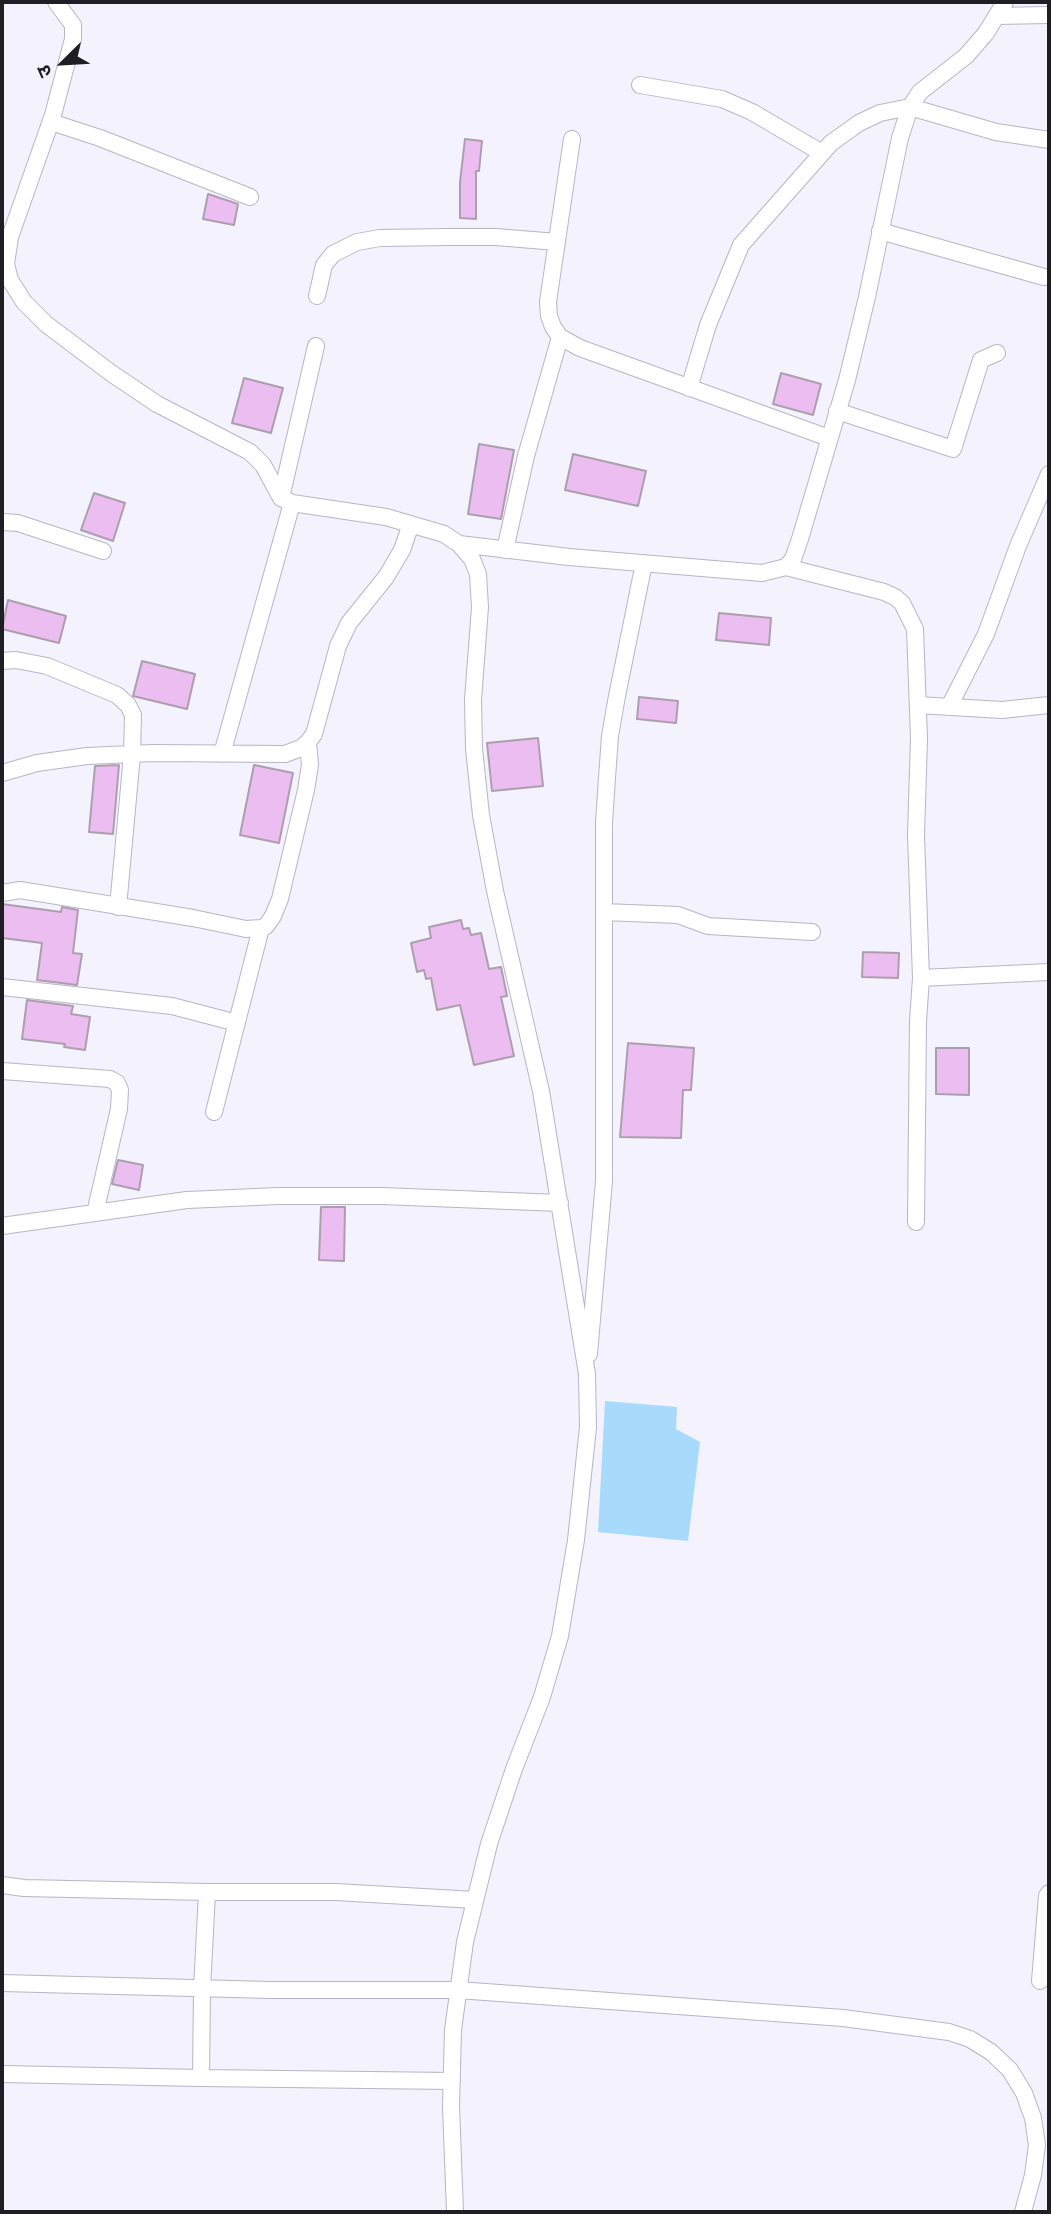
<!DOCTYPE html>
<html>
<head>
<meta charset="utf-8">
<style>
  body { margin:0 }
  #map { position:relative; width:1051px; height:2214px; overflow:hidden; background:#f4f2fd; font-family:Raleway,"Noto Sans Devanagari",sans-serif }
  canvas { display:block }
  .frame { position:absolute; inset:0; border:4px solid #201e25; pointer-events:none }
  .north { position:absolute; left:28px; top:28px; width:70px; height:70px; -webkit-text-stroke:5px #f4f2fd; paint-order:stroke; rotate:246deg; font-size:19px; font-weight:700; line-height:28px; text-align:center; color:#201e25 }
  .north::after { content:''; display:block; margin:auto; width:24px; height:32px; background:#201e25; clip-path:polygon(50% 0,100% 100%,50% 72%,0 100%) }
</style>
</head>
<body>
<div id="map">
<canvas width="1051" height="2214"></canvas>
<div class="frame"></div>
<div class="north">उ</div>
</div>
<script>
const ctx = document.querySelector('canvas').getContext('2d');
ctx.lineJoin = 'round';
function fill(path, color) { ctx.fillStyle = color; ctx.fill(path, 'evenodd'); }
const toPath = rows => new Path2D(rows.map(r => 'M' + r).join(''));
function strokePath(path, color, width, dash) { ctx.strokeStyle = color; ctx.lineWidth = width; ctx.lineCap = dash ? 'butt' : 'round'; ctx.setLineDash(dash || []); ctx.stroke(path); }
const water = toPath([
  [605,1401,677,1407,676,1429,700,1442,688,1541,598,1532]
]);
const building = toPath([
  [465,139,482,141,479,171,476,171,476,219,460,218,460,182,465,139],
  [208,194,238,204,234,225,203,219,208,194],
  [781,373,821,384,813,415,773,404,781,373],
  [244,378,283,388,271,433,232,423,244,378],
  [479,444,514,450,501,519,468,514,479,444],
  [573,454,646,471,638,506,565,490,573,454],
  [94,493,125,503,113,541,81,530,94,493],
  [8,600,66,616,59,643,2,629,8,600],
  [719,613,771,618,769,645,716,640,719,613],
  [142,661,195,674,187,709,133,696,142,661],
  [639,697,678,701,676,723,637,719,639,697],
  [538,738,543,786,492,791,487,743,538,738],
  [119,765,113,834,89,832,95,766,119,765],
  [254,765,293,773,279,843,240,835,254,765],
  [2,904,61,912,62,907,78,910,73,953,82,954,77,985,37,980,42,943,2,938,2,904],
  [461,920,463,929,469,928,471,935,481,933,489,969,501,967,507,996,501,997,514,1056,474,1065,460,1005,437,1010,431,978,426,979,424,970,417,972,411,943,431,938,429,927,461,920],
  [863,952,899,953,898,978,862,977,863,952],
  [27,1000,73,1006,71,1014,90,1017,85,1050,64,1047,65,1044,22,1039,27,1000],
  [628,1043,694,1048,691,1090,683,1090,681,1138,620,1137,628,1043],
  [936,1048,969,1048,969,1095,936,1094,936,1048],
  [118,1160,143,1165,139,1190,112,1184,118,1160],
  [321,1207,345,1207,344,1261,319,1260,321,1207]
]);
const street = toPath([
  [56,2,73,25,73,39,53,115,10,237,6,264,10,280,24,302,46,324,111,373,157,404,250,452,263,465,281,498,292,503,386,517,444,534,459,544,472,559,478,574,480,607,473,700,474,749,481,815,495,891,541,1091,587,1374,588,1427,576,1540,560,1636,542,1697,514,1769,489,1844,465,1942,453,2030,451,2106,455,2212],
  [996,16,1049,15],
  [640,85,722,99,752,112,822,153],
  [51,122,100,138,250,197],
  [572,139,548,302,549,316,553,327,560,337,580,348,829,438],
  [880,231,1044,277],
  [317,296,324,265,333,254,357,242,380,238,447,237,496,237,557,242],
  [689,388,708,325,741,245,831,143,859,123,880,113,910,107,996,132,1049,140],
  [837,411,953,449,981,360,997,353],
  [281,498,316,346],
  [2,522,18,523,103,551],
  [459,544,569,557,762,573,786,567,793,559,800,539,847,380,867,297,900,138,910,107,920,92,966,56,986,33,1005,2],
  [505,550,526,456,560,337],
  [786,567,884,592,895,597,902,603,915,629,919,738,916,835,921,978,918,1021,916,1222],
  [2,661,16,660,47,666,117,695,128,705,133,715,132,755,118,907],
  [918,705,1002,710,1049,705],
  [949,707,986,634,1018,546,1049,474],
  [222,754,292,503],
  [2,773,37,763,87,756,153,753,285,754,301,748,308,742,314,734,338,646,349,623,386,577,402,550,411,524],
  [2,893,20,890,193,918,246,929,261,928,266,926,273,916,280,899,306,790,310,765,308,742],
  [604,912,678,915,708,926,812,932],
  [921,978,1049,972],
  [2,987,172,1006,237,1023],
  [2,1071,110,1079,117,1083,120,1090,119,1109,95,1213],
  [214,1112,261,928],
  [2,1226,187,1200,278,1196,382,1196,560,1203],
  [589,1354,604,1181,604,822,607,778,610,736,617,696,644,563],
  [2,1885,24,1888,207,1892,336,1892,475,1900],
  [1040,1981,1047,1896,1049,1893],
  [2,1983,270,1990,458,1990,843,2018,949,2032,970,2039,991,2052,1010,2070,1024,2093,1033,2118,1037,2145,1033,2175,1023,2212],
  [2,2074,201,2078,452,2081],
  [201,2078,202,1989,207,1892]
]);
fill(water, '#a7dafb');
fill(building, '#ecbdf1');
strokePath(building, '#ac9fad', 2);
strokePath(street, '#b8b5c6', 18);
strokePath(street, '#fff', 16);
</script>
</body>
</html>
